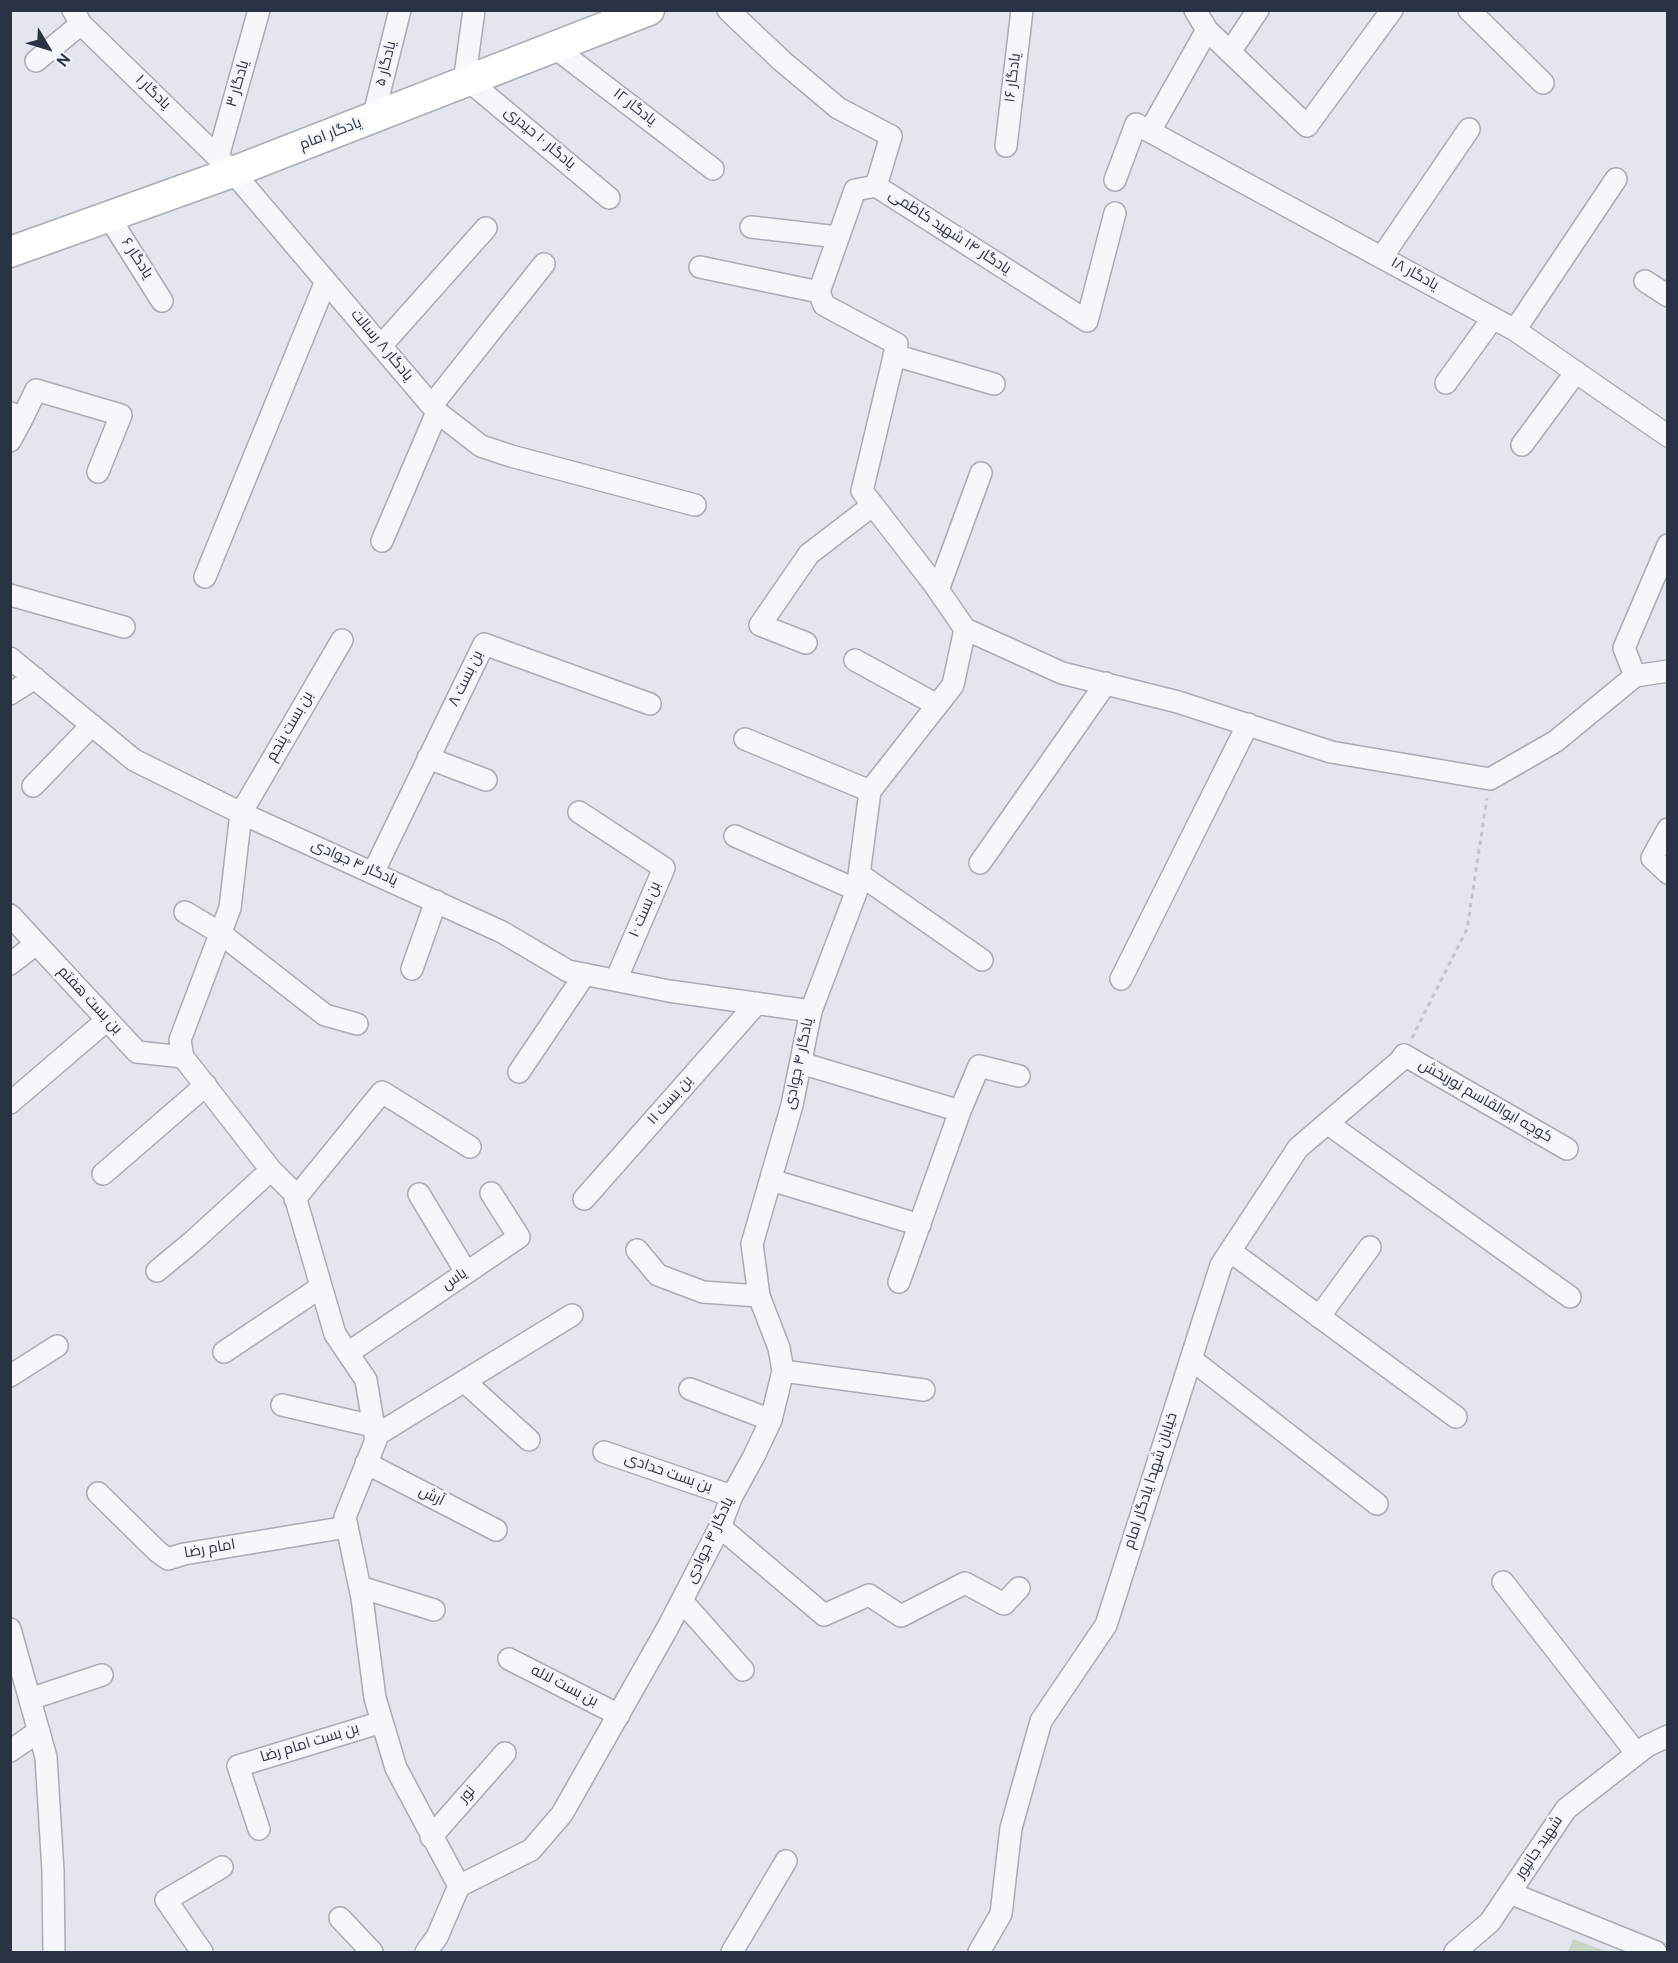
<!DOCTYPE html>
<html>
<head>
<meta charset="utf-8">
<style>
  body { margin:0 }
  #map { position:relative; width:1678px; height:1963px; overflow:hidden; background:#e3e6ec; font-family:Overpass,sans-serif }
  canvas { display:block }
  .frame { position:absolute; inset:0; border:12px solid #2a3245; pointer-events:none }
  .north { position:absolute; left:18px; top:18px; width:60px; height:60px; -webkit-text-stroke:4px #f3f5f9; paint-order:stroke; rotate:128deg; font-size:16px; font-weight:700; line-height:24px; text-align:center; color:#2a3245 }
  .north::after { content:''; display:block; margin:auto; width:21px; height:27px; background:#2a3245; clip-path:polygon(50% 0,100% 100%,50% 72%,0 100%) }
</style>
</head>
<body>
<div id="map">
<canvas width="1678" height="1963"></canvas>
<div class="frame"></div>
<div class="north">N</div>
</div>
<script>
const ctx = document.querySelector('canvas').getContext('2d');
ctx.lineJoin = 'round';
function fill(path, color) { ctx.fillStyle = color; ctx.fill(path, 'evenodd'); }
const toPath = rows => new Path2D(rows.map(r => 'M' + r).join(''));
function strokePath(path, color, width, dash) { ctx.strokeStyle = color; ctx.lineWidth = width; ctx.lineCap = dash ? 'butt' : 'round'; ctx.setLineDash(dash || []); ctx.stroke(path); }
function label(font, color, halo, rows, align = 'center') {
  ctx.font = font + ' Overpass,Cairo,sans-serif'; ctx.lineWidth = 5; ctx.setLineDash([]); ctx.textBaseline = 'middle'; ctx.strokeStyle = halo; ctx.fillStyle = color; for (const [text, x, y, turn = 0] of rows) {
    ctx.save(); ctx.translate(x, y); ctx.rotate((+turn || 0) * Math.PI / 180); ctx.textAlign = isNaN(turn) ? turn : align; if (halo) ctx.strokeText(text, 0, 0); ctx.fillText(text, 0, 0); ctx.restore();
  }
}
const green = toPath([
  [1573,1939,1608,1952,1568,1952]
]);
const path = toPath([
  [1412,1038,1467,929,1487,798]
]);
const street = toPath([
  [73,10,81,24,233,172,437,412,382,541],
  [728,10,782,61,838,108,891,136,876,186,1087,321,1115,213],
  [1195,10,1207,30,1307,126,1392,10],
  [1469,10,1543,83],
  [554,47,713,169],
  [1230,52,1258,10],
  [36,61,81,24],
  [469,81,609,198],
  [464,83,474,10],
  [373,118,400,10],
  [1150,131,1207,30],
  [1006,146,1022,10],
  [218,157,259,10],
  [1115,180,1136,124,1515,330,1668,436],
  [109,217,162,301],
  [751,227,838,237],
  [1382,257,1469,129],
  [700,267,819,292,824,305,897,344,862,491,934,584,965,629,953,685,870,791,857,890,811,1011],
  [1645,281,1668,296],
  [819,292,855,190,876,186],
  [1515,330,1616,179],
  [381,346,486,228],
  [894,355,994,384],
  [1446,383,1493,318],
  [432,405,544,264],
  [437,412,481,446,511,456,695,505],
  [21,421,36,390,121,415,98,472],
  [10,441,21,421,11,413],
  [1522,445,1576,372],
  [205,577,326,281],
  [938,590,981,473],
  [10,595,124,627],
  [965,629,1062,673,1178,702,1331,752,1490,779,1556,741,1635,676,1668,671],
  [806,643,760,625,809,554,873,505],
  [10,658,134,760,241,813,502,932,568,971,669,991,811,1011,792,1105,752,1244,759,1296,779,1348,783,1371,771,1420,754,1456,732,1496,720,1527,667,1629,562,1814,531,1850,459,1886],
  [855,660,937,705],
  [1635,676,1624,648,1668,545],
  [10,694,35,678],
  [745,739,870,791],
  [428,758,486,780],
  [33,786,92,725],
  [579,812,664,868,616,980],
  [1668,829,1652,858,1668,873],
  [735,836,857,890],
  [980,863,1106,683],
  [373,873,484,644,650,704],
  [859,874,982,960],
  [185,912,220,933,325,1015,357,1024],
  [10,915,137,1052,183,1057],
  [10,964,36,944],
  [412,969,436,901],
  [1121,979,1248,724],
  [1404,1055,1567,1149],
  [801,1063,960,1111],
  [519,1072,585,974],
  [10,1103,107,1020],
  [1327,1123,1570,1297],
  [271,1170,183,1057,180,1040,230,908,241,813,342,640],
  [103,1174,206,1085],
  [771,1180,920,1225],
  [419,1194,466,1272],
  [295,1199,382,1092,470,1147],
  [584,1199,757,1003],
  [637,1250,658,1275,703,1292,759,1296],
  [1230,1251,1456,1417],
  [157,1271,192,1242,271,1170,294,1193,335,1334,366,1380,376,1440,345,1517,362,1598,375,1698,396,1768,459,1886],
  [899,1282,960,1111,979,1066,1019,1076],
  [1319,1317,1370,1247],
  [224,1352,321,1287],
  [348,1353,519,1237,491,1193],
  [1191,1359,1377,1504],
  [783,1371,924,1390],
  [10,1376,57,1346],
  [464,1381,529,1440],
  [690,1389,771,1420],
  [282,1405,373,1426],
  [375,1436,572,1315],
  [604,1452,732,1496],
  [366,1463,496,1530],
  [98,1493,158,1552,168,1559,184,1554,347,1527],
  [720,1527,824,1615,869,1595,901,1616,965,1583,1004,1604,1019,1588],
  [1503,1582,1637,1754],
  [360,1587,434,1610],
  [682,1601,743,1670],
  [10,1629,46,1757,53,1871,54,1952],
  [509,1659,619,1715],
  [30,1699,102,1675],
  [10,1751,39,1731],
  [259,1829,238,1766,382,1722],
  [431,1837,505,1753],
  [1510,1893,1656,1952],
  [340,1918,372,1952],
  [202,1952,166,1900,222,1867],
  [426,1952,437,1937,459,1886],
  [732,1952,786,1861],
  [979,1952,1001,1914,1011,1828,1041,1721,1106,1625,1221,1265,1298,1148,1400,1061,1404,1055],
  [1455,1952,1490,1922,1566,1809,1647,1746,1668,1736]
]);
const secondary = toPath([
  [10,252,233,172,649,10]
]);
const streetNames = [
  ["یادگار ۵",387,64,-76],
  ["یادگار ۱۶",1014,78,-83],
  ["یادگار ۳",239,84,-74],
  ["یادگار ۱",152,93,44],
  ["یادگار ۱۲",634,108,38],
  ["یادگار امام",331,135,-21],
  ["یادگار ۱۰ حیدری",539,139,40],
  ["یادگار ۱۴ شهید کاظمی",949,233,33],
  ["یادگار ۶",136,259,57],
  ["یادگار ۱۸",1414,275,29],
  ["یادگار ۸ رسالت",381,346,50],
  ["بن بست ۸",467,679,-64],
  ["بن بست پنجم",291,727,-60],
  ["یادگار ۴ جوادی",354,864,24],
  ["بن بست ۱۰",646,910,-67],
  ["بن بست هفتم",89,1001,47],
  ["یادگار ۴ جوادی",800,1064,-78],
  ["بن بست ۱۱",671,1101,-48],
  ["کوچه ابوالقاسم نوربخش",1485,1102,30],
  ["یاس",455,1280,-34],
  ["بن بست حدادی",668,1474,19],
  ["خیابان شهدا یادگار امام",1152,1481,-72],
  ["آرش",431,1497,27],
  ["یادگار ۴ جوادی",711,1541,-65],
  ["امام رضا",210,1550,-10],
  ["بن بست لاله",564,1687,27],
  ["بن بست امام رضا",310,1744,-17],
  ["نور",468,1795,-49],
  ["شهید جانپور",1540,1848,-56]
];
fill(green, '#c7d6c4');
strokePath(street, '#a8acb7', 24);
strokePath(secondary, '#a8acb7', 33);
strokePath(path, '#c1c4cb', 3, [4.5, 4.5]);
strokePath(street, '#f6f7fa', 21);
strokePath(secondary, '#fff', 30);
label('15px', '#2a3245', '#f3f5f9', streetNames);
</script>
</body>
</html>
